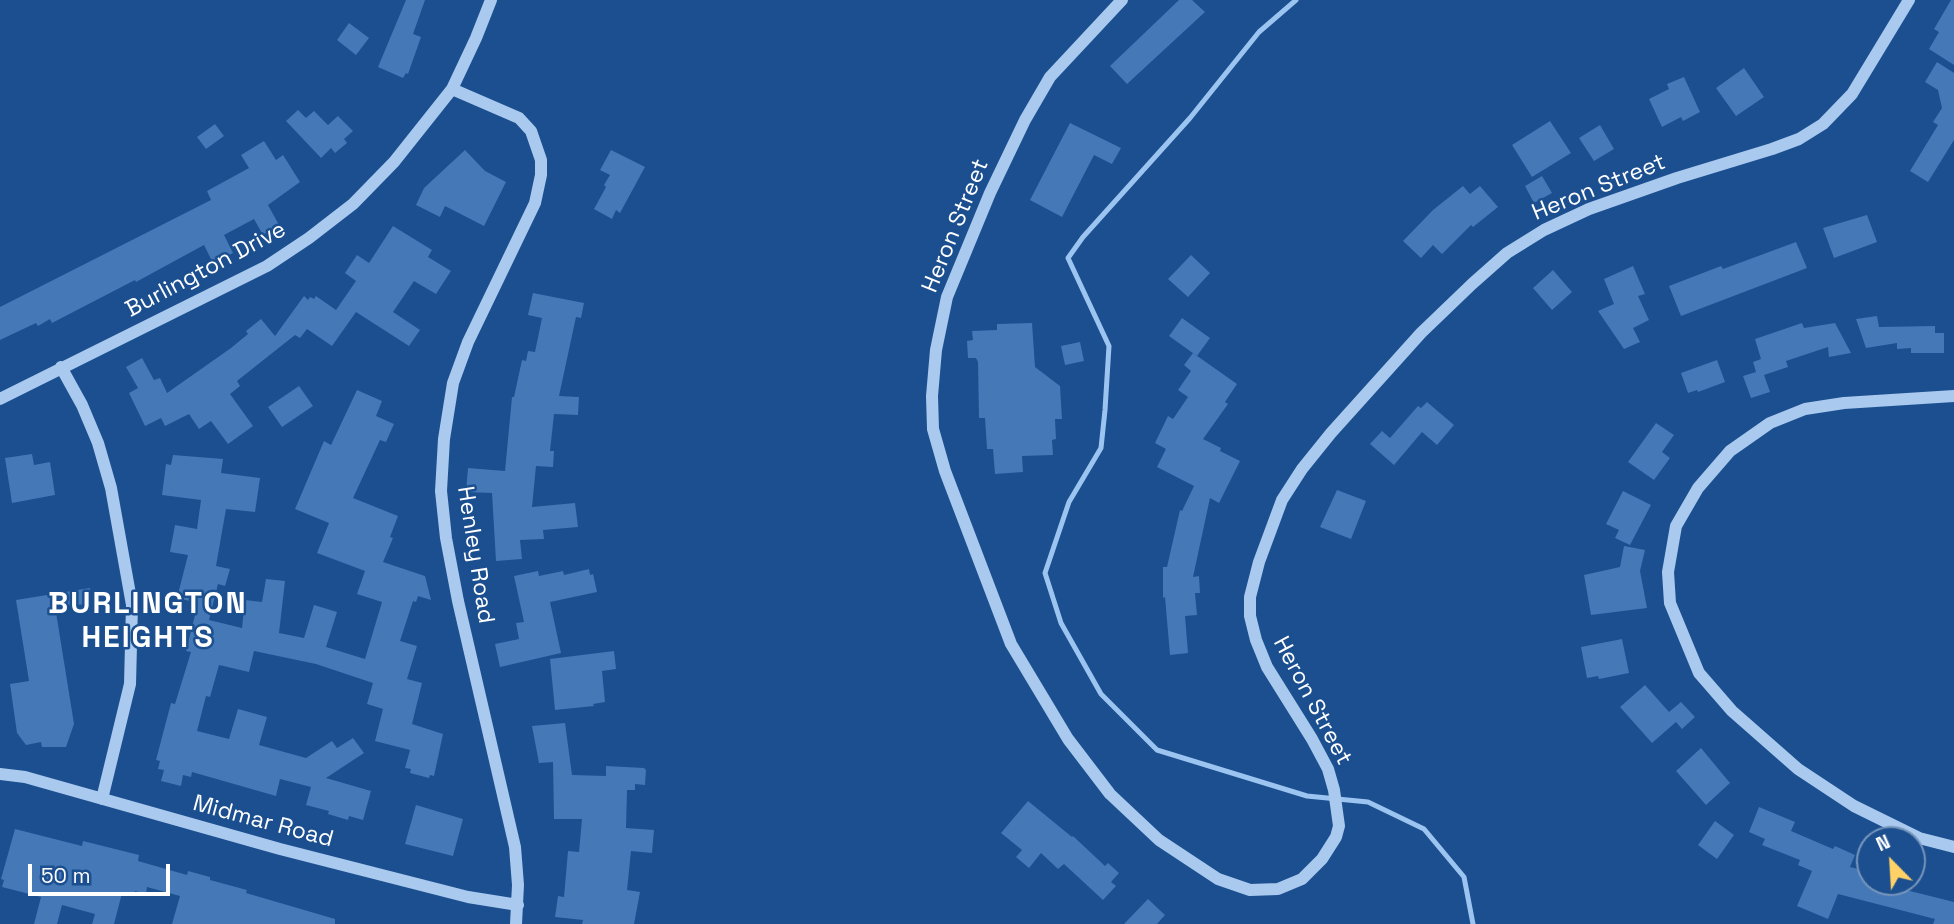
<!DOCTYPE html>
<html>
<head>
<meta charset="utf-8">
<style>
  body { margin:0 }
  #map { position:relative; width:1954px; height:924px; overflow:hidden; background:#1b4f8f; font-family:"Space Grotesk",sans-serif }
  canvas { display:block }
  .north { position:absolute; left:1856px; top:826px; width:70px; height:70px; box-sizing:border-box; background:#1b4f8f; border:2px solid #7695bc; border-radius:50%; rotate:336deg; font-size:19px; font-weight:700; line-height:28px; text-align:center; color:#fff }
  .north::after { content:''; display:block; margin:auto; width:24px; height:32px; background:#ffd166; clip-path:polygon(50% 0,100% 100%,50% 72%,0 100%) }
  .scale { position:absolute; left:28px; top:864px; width:142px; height:32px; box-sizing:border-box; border:4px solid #fff; border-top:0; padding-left:9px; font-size:21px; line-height:24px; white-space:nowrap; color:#fff; -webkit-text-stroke:5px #1b4f8f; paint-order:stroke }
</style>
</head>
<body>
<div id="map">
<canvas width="1954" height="924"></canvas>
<div class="north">N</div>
<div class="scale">50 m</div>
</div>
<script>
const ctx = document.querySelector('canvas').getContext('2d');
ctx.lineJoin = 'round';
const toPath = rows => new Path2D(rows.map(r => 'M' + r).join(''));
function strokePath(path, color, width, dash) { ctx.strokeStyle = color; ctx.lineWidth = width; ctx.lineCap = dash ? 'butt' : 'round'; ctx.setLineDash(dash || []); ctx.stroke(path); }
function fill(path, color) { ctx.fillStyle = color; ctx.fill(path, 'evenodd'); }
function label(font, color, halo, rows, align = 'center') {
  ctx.font = font + ' "Space Grotesk",sans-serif'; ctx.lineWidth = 5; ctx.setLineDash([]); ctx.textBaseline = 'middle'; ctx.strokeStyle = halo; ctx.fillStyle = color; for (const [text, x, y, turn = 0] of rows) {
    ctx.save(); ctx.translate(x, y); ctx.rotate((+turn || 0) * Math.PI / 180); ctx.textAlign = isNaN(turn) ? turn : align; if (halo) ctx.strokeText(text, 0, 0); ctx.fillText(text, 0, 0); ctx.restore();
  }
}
const stream = toPath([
  [1296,0,1259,32,1190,118,1083,237,1068,258,1109,346,1105,410,1101,448,1069,502,1045,573,1061,623,1101,694,1157,750,1307,796,1368,802,1424,829,1464,877,1473,924]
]);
const building = toPath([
  [406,0,425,0,413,34,421,37,408,74,406,73,403,78,378,67],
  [1179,0,1192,0,1205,12,1127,84,1110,66],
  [1951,0,1954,0,1954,65,1929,49,1939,32,1934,29],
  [349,23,369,38,356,55,337,40],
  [1937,62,1954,73,1954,140,1928,182,1910,171,1938,125,1933,122,1942,108,1938,90,1925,82],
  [1744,68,1764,97,1736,116,1716,88],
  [1684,77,1700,112,1683,121,1681,117,1662,127,1649,99,1669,89,1667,84],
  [298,110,306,118,314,111,328,125,338,116,353,131,344,139,347,143,335,153,331,148,321,158,286,121],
  [1550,121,1571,153,1532,177,1512,145],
  [1070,123,1121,148,1112,164,1094,155,1062,217,1030,200],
  [215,124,224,136,206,149,197,137],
  [1600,125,1614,149,1594,161,1579,138],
  [264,141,276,160,283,155,300,182,268,205,279,225,263,235,254,219,224,235,233,253,213,263,204,245,136,282,135,280,52,323,50,319,38,326,36,323,0,340,0,307,211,200,207,191,249,168,241,155],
  [465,150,485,171,506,182,484,226,445,206,440,217,416,205,424,188],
  [611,150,645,167,620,213,616,210,612,219,594,209,606,187,604,185,610,175,600,170],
  [1542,176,1552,193,1534,203,1525,186],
  [1463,186,1470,194,1480,186,1498,207,1473,227,1471,225,1442,254,1433,245,1421,258,1403,241,1433,210],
  [1867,215,1877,242,1834,258,1823,228],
  [393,226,432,250,428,257,451,271,436,294,414,281,393,312,420,330,409,346,356,312,332,346,307,329,300,338,295,335,237,381,240,386,230,394,253,426,228,444,211,421,199,429,189,414,165,426,161,418,145,426,129,393,138,388,126,367,142,358,154,380,160,378,167,393,231,348,248,334,246,331,261,319,275,336,304,296,308,300,310,297,314,299,316,296,336,310,356,281,345,273,357,255,369,263],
  [1796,242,1807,268,1681,316,1669,286,1721,266,1723,269],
  [1191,255,1210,273,1188,297,1168,279],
  [1633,266,1645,294,1638,296,1649,320,1633,328,1640,342,1624,349,1598,311,1614,304,1604,279],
  [1553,270,1572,292,1552,310,1533,288],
  [533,293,584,303,581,318,576,317,559,396,579,397,578,415,554,414,550,451,554,451,553,467,536,466,532,507,575,503,578,527,543,530,544,539,520,540,522,559,496,561,492,493,466,492,468,468,505,471,512,397,514,397,522,360,526,361,528,351,535,352,542,318,528,315],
  [1877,316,1879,327,1935,326,1935,333,1944,333,1944,353,1911,353,1911,348,1897,349,1897,343,1866,348,1856,319],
  [1182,318,1210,338,1197,356,1169,336],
  [1032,323,1035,367,1060,386,1062,419,1055,419,1056,439,1052,440,1053,455,1022,456,1023,472,995,474,993,449,987,449,985,418,979,418,978,362,976,358,968,358,967,341,973,340,972,331,997,330,997,324],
  [1802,323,1804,328,1835,323,1851,353,1829,357,1828,347,1786,361,1788,367,1764,375,1770,392,1751,398,1743,376,1756,372,1753,362,1761,359,1755,339],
  [1080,342,1084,361,1065,365,1061,346],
  [1193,353,1237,384,1225,402,1228,404,1203,439,1221,448,1220,451,1240,461,1219,503,1210,498,1193,577,1199,576,1200,593,1195,593,1197,615,1185,616,1188,653,1170,655,1165,597,1163,598,1163,567,1167,567,1180,510,1182,511,1194,486,1157,467,1166,449,1155,443,1168,416,1173,419,1188,397,1178,390,1191,371,1184,365],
  [1717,360,1725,382,1698,392,1697,390,1688,393,1681,373],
  [299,386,313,406,282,427,268,407],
  [357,390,382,401,376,416,394,424,386,442,380,440,353,498,398,516,390,537,393,538,383,562,425,576,431,600,418,596,416,602,413,601,400,641,417,646,407,679,422,683,412,724,443,734,434,776,430,775,429,778,410,773,411,769,405,768,410,750,375,741,383,709,367,704,373,683,316,664,254,651,249,672,219,665,210,697,206,696,197,731,229,739,238,709,267,717,259,745,306,758,332,741,337,748,353,738,364,753,326,778,371,791,363,820,349,816,348,820,328,814,329,811,306,805,311,787,280,779,276,796,192,772,191,777,183,775,181,786,161,781,164,770,158,769,160,761,156,760,171,703,175,704,191,652,186,651,198,603,177,598,188,555,170,552,175,525,197,529,201,500,162,495,166,464,171,465,173,455,223,459,221,473,260,478,255,512,226,509,216,566,230,569,225,586,218,584,209,620,242,628,245,600,262,602,266,579,285,581,279,633,304,638,314,605,337,612,326,647,365,659,382,602,357,594,365,571,317,553,329,523,295,509,324,441,331,445],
  [1427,402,1454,425,1437,445,1422,432,1394,465,1370,444,1382,431,1390,438,1418,406,1421,408],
  [1656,423,1674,435,1662,452,1670,458,1654,480,1628,462],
  [32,454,34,465,50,462,55,495,12,503,5,458],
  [1337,490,1366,501,1351,539,1320,527],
  [1623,491,1651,505,1630,545,1615,538,1619,530,1606,524],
  [1624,546,1645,550,1640,571,1647,608,1591,615,1584,575,1620,567],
  [589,569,590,575,593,574,597,592,550,602,561,653,500,667,495,644,519,639,516,623,524,622,514,576,538,571,539,576,563,571,564,575],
  [90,588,91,604,55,606,74,724,66,747,42,747,41,742,26,745,17,733,10,684,29,681,16,600],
  [1622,639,1629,673,1599,679,1598,676,1587,678,1581,647],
  [614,651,616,669,602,671,605,702,593,704,594,706,555,710,550,659],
  [1645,685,1669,712,1681,702,1695,717,1682,729,1676,722,1652,743,1620,707],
  [565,723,572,775,606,776,606,766,644,768,646,770,645,785,635,784,635,790,627,790,626,828,654,830,652,853,631,851,627,890,640,892,634,924,582,924,583,920,555,917,558,896,564,897,568,851,579,852,582,819,554,819,553,762,539,763,532,726],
  [1701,748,1730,783,1706,805,1676,771],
  [1028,801,1072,837,1073,836,1105,866,1108,863,1119,873,1111,882,1116,886,1103,900,1064,864,1058,869,1041,853,1029,868,1016,857,1022,850,1001,833],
  [416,805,463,819,453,856,405,844],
  [1759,807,1795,822,1791,831,1833,849,1835,846,1855,855,1850,867,1870,872,1870,882,1899,882,1898,888,1954,902,1954,924,1933,924,1935,919,1838,894,1828,919,1797,906,1812,871,1798,865,1800,860,1762,845,1765,839,1749,832],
  [1715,821,1734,835,1717,859,1698,845],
  [15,829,82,846,83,841,139,855,138,861,187,875,188,871,210,877,210,880,247,890,246,893,335,919,335,924,172,924,180,896,147,887,146,894,135,891,134,896,122,893,114,924,92,924,95,914,62,905,57,924,34,924,41,897,2,887,4,880,1,879],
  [1148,899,1165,915,1157,924,1124,924]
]);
const minor = toPath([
  [1122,0,1050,77,1025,120,990,193,947,297,936,350,932,396,933,429,945,471,1011,644,1068,739,1110,794,1159,840,1218,879,1250,890,1278,889,1302,879,1322,859,1336,837,1339,826,1334,790,1328,769,1312,739,1267,667,1256,640,1250,616,1250,597,1259,562,1282,500,1302,469,1331,433,1421,333,1472,284,1507,253,1544,230,1589,209,1677,178,1772,149,1799,139,1823,124,1852,94,1909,0],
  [452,89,519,118,531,131,541,160,541,175,535,203,468,342,453,383,444,439,441,491,446,538,458,601,515,847,518,885,516,924],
  [61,367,82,405,98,443,111,488,132,605,130,684,102,799],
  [1954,396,1844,403,1805,409,1770,423,1730,451,1698,488,1676,526,1668,572,1670,603,1699,673,1732,711,1798,769,1854,806,1919,838,1954,847],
  [0,399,267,266,309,238,353,204,394,162,452,89,476,38,491,0],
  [0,774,25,777,280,849,468,897,518,905]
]);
const streetNames = [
  ["Heron Street",1599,188,-22],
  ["Heron Street",956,226,-68],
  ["Burlington Drive",206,270,-28],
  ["Henley Road",475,555,81],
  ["Heron Street",1312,701,62],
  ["Midmar Road",263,822,15]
];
const districtNames = [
  ["BURLINGTON",148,605],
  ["HEIGHTS",148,639]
];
strokePath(stream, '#9cc4f0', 5);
fill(building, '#4478b7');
strokePath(minor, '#a9c9ee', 12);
label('23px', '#fff', '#1b4f8f', streetNames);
ctx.letterSpacing = '2px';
label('bold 30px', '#fff', '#1b4f8f', districtNames);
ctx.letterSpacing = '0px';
</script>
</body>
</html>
